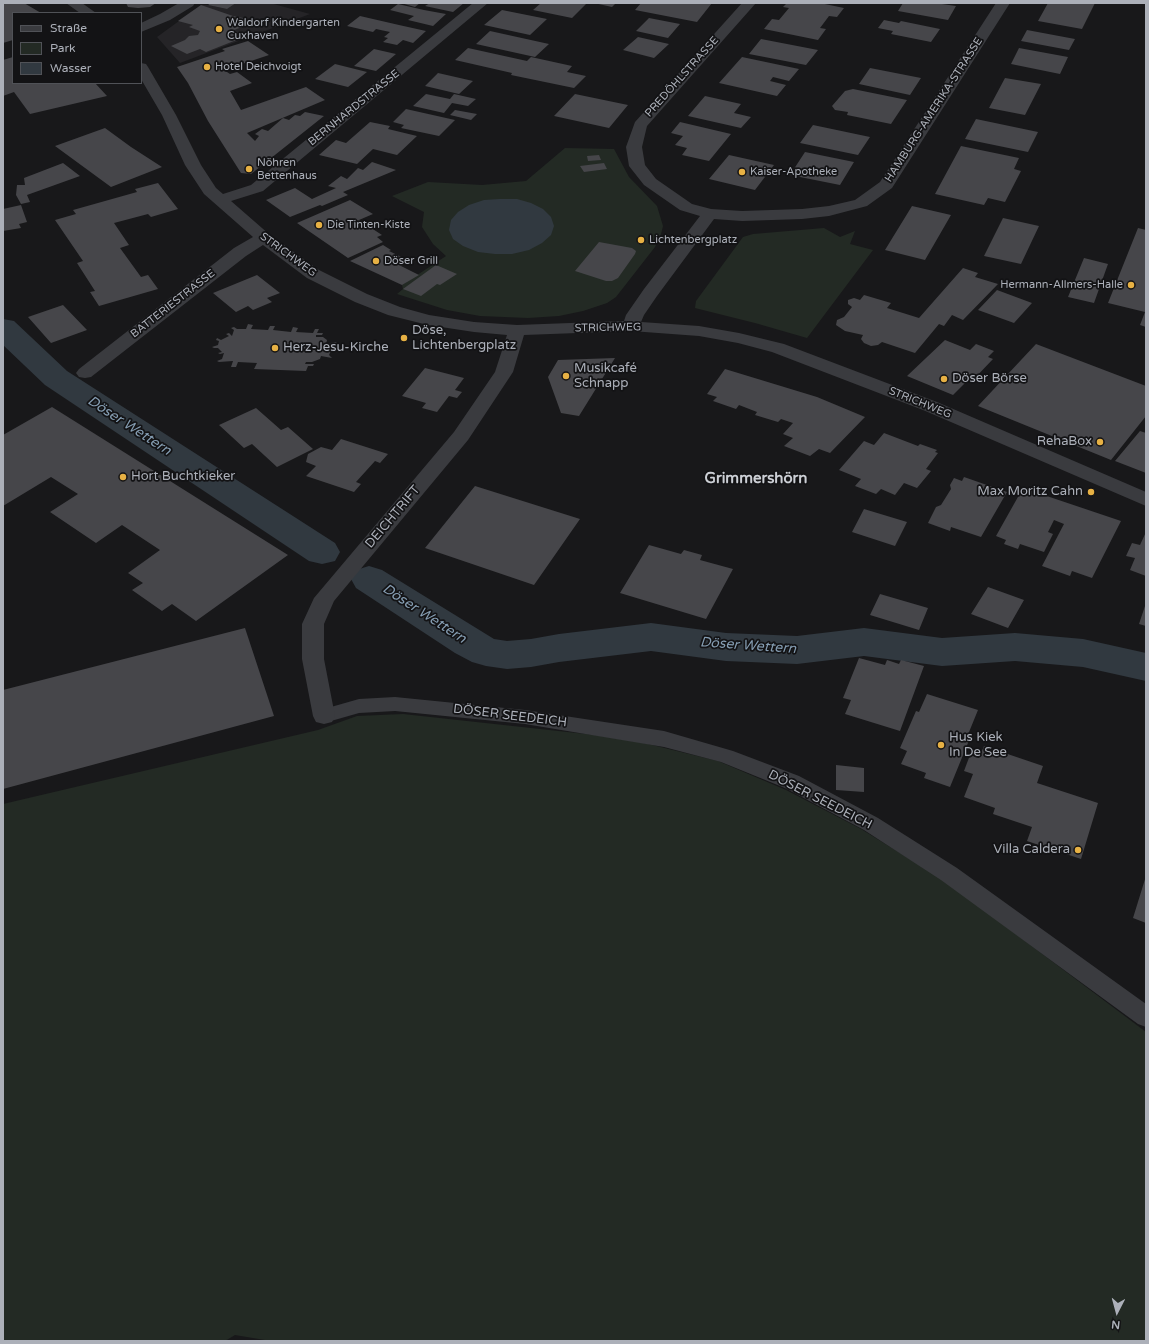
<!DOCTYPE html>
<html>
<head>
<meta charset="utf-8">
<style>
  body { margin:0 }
  #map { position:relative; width:1149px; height:1344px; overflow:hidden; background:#18181a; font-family:"Varela Round",sans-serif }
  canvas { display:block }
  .frame { position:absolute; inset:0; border:4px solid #acb0b9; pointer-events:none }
  .legend { position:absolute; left:12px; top:12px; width:130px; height:72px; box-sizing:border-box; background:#131315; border:1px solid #505257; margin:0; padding:5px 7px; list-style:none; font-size:12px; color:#acb0b9 }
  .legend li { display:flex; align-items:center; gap:8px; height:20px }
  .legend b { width:20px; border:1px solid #505257 }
  .north { position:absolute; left:1097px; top:1292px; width:40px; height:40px; -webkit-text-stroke:3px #131315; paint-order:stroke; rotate:186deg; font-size:11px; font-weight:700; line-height:16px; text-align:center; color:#acb0b9 }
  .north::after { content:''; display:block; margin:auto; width:14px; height:18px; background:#acb0b9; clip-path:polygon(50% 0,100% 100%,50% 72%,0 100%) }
</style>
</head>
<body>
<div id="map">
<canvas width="1149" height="1344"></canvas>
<div class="frame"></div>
<ul class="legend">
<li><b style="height:5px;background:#3a3b3f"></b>Straße</li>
<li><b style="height:11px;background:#232a24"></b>Park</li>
<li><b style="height:11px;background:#313940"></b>Wasser</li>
</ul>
<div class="north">N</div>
</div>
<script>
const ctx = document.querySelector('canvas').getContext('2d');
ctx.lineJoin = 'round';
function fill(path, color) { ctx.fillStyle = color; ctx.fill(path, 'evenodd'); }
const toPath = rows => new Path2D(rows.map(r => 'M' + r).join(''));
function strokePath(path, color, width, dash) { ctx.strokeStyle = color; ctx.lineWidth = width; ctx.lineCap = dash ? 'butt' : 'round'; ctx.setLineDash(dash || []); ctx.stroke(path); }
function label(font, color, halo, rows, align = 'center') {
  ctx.font = font + ' "Varela Round",sans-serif'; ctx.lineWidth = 3.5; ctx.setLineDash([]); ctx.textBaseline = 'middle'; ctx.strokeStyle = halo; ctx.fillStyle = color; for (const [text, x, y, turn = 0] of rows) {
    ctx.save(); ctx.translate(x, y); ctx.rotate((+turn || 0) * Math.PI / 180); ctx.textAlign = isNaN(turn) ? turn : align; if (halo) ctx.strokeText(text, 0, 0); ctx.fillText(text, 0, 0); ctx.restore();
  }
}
const built = toPath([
  [236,3,270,3,310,14,180,63,157,37,201,5,208,5,227,9]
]);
const green = toPath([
  [565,148,614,149,629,177,657,206,663,226,661,234,655,247,616,297,607,303,583,311,559,316,528,318,480,316,447,310,397,294,403,289,402,285,446,256,433,244,422,227,424,212,392,196,428,182,482,185,526,181],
  [824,228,840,237,855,231,850,244,873,250,807,338,755,323,695,308,696,301,743,237,753,234],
  [403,714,595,735,644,743,718,761,786,790,861,829,944,880,1146,1032,1146,1341,271,1341,235,1335,225,1341,3,1341,3,804,318,730,357,716]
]);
const water = toPath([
  [500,199,517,199,531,203,543,209,551,217,554,226,551,235,542,243,529,250,512,254,495,254,478,252,463,246,453,239,449,230,451,220,458,212,469,205,484,200]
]);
const canal = toPath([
  [3,319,14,321,67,371,335,543,340,552,335,561,322,564,309,561,45,385,3,345,3,319],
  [369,566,382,570,494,639,507,641,531,639,559,634,651,623,726,633,797,636,864,628,942,638,1015,633,1083,639,1146,653,1146,681,1083,667,1015,661,942,666,864,656,797,664,726,661,651,651,559,662,531,667,507,669,486,666,472,662,455,653,356,588,351,579,356,570,369,566]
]);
const building = toPath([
  [3,3,24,3,41,13,13,13,13,40,3,43],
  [126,3,156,3,150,7,138,8,128,7],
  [211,3,236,3,227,9,208,5],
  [401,3,420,3,415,7],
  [430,3,464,3,453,12,425,6],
  [541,3,587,3,572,18,533,10],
  [594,3,616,3,612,7],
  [641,3,712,3,697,22,635,10],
  [787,3,820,3,844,8,837,17,829,16,820,28,826,29,818,40,764,29,772,19,779,20,789,8,783,7],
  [903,3,935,3,956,6,948,20,898,11],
  [1048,3,1095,3,1082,29,1038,21],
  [398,4,424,10,446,14,433,26,408,20,414,16,390,10],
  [201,5,233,16,248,19,245,26,234,30,243,35,236,38,239,39,206,52,200,49,187,54,171,46,185,40,189,36,198,35,200,31,189,27,193,25,178,21],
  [502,10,547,19,530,35,484,25],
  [360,16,399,25,426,31,413,43,403,40,397,45,383,42,388,38,384,37,390,32,376,29,373,32,347,26],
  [649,18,680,24,668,38,636,31],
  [884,20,899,23,901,21,940,29,931,42,891,34,893,31,878,28],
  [1027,30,1075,39,1069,50,1021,41],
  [490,31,549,44,535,57,476,44],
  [638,37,669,44,654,58,623,50],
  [761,39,818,50,806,65,749,54],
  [248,41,269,55,224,70,230,74,237,72,252,83,230,91,241,110,306,87,325,100,247,133,255,141,259,136,255,134,262,129,268,131,283,118,289,120,295,115,300,116,305,112,324,116,251,174,241,173,208,121,188,83,177,67,225,51,222,49],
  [468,48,527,61,531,57,572,66,567,72,586,76,574,88,511,75,512,73,455,60],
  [1019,48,1068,57,1060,74,1011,64],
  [374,49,396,54,376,71,354,66],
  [13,57,13,83,95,83,107,96,30,114,14,92,3,96,3,60],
  [742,57,799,69,789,81,773,77,770,81,786,85,777,96,719,83],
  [335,64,367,72,348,87,315,79],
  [870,68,921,78,910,95,859,84],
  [438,73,473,81,459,94,425,86],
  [1005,78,1041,84,1025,115,989,108],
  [853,89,907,100,891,124,847,115,848,112,835,110,832,106,845,91],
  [426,94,450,99,454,94,476,99,468,106,452,103,444,113,413,106],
  [575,94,628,105,609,128,554,116],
  [705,96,741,104,734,113,751,117,741,128,688,116],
  [406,109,455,120,439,136,401,128,404,125,393,122],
  [455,110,477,114,471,120,450,115],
  [976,119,1038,132,1028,152,965,139],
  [370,122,390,126,388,129,417,136,397,155,373,149,357,164,319,155,336,140,346,143],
  [680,122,731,134,709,161,682,155,687,148,675,145,683,136,671,133],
  [813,125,870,137,858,155,800,143],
  [105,128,131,147,162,167,111,187,55,146],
  [961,146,1019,158,1014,169,1021,171,1005,202,988,198,984,205,935,194],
  [805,152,854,162,840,185,790,175],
  [599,155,601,160,588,161,587,156],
  [729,155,774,165,755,190,709,179],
  [372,162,396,170,343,192,348,195,322,206,320,205,290,217,266,200,295,188,312,199,336,188,328,186,341,176,347,179,358,168,363,170],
  [63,163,80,176,27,195,30,202,21,204,16,195,17,185,25,185,24,178],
  [604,163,607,169,584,172,580,166],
  [158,183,178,209,151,217,148,214,114,223,129,245,120,248,141,277,148,275,158,289,99,306,90,292,95,291,77,263,83,261,55,220,76,214,73,210,137,192,135,189],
  [350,200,373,214,359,220,382,235,377,237,383,242,348,258,297,223],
  [21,205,27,222,19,224,21,228,3,231,3,209],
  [912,206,951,215,925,260,885,250],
  [1003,218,1039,226,1021,264,984,256],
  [1138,228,1146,230,1146,327,1140,325,1145,312,1108,303],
  [599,242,632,248,636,251,635,254,618,278,612,281,606,281,575,271],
  [383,245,391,250,389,251,410,261,401,266,419,275,402,285,350,261],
  [1084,258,1108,264,1094,303,1068,297],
  [436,265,457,274,440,285,437,284,421,296,403,289],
  [963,268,978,273,975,277,998,284,963,320,952,315,944,326,939,324,915,353,882,342,878,345,871,346,864,343,861,339,863,335,845,331,836,325,837,320,844,317,852,307,848,304,848,300,854,298,860,300,864,295,891,303,887,308,919,318],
  [257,275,280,293,267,298,272,302,253,310,248,306,236,312,213,293],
  [997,290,1032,303,1014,323,978,310],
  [63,305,87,330,51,343,28,317],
  [248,324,253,325,251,329,268,330,270,326,275,326,273,330,291,332,293,327,298,328,296,332,313,333,315,329,319,329,317,333,323,333,322,335,316,335,316,337,323,337,327,340,326,344,335,342,337,343,333,346,329,355,332,358,321,356,320,359,312,362,306,362,305,364,314,364,313,366,308,366,306,371,254,369,257,363,238,362,236,367,231,367,233,361,219,362,217,361,222,359,224,353,220,354,218,353,222,352,218,348,214,348,212,347,218,345,219,341,216,340,217,338,221,340,229,336,226,334,229,333,232,336,234,330,231,328,234,327,237,329,246,329],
  [945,340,970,350,976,344,994,351,988,357,993,359,973,380,970,378,953,395,907,376],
  [1036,344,1146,386,1146,416,1111,460,978,406],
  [615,358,579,416,561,413,548,377,558,360],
  [425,368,464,378,455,390,462,392,457,398,449,396,437,412,422,408,426,403,402,396],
  [725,369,817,397,865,417,830,453,819,449,810,456,784,446,793,438,783,434,793,423,781,419,778,422,755,415,757,412,739,405,736,409,713,401,717,397,707,394],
  [52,407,288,555,196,621,172,604,162,611,132,590,143,583,128,573,160,550,122,525,96,543,50,512,78,494,51,477,3,506,3,435],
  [256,408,281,430,288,427,313,449,277,467,252,444,244,448,219,425],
  [1140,431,1146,433,1146,473,1115,461],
  [884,433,918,446,920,444,937,450,935,452,938,453,926,469,931,471,917,488,904,483,895,495,881,489,876,494,855,486,861,479,839,470,864,441,874,445],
  [341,439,388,454,380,463,375,461,356,482,361,484,354,492,306,476,316,466,306,462,308,454,321,447,332,450],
  [964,477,1007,492,981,537,951,527,950,531,928,523,936,507,941,505,951,489,950,485,954,478,962,481],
  [475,486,580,519,534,585,425,548],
  [1023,488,1121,521,1092,578,1072,571,1070,576,1042,566,1064,524,1054,520,1048,532,1053,534,1044,552,1020,544,1018,549,1004,544,1006,540,996,536],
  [864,509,907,522,895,546,852,532],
  [1146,532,1146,576,1130,570,1135,558,1126,556,1132,543,1140,545],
  [649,545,681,554,684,550,702,555,700,560,733,569,706,619,620,593],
  [988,587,1024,600,1008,628,971,614],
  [880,594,928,608,919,630,870,615],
  [1146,603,1146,626,1139,624],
  [245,628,274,716,3,789,3,690],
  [859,658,885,665,887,660,899,664,901,660,924,666,900,731,845,714,851,700,843,698],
  [927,694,978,710,967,737,970,738,950,787,924,778,926,773,901,764,907,751,900,748,916,711,919,712],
  [984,746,1043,766,1037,783,1098,803,1081,859,1027,841,1032,827,993,814,995,808,964,797,973,774,964,771,970,755,979,758],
  [836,765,864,768,864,792,836,790],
  [1146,876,1146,923,1133,918]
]);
const lane = toPath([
  [395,697,525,710,664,731,733,751,799,776,878,818,957,868,1146,1004,1146,1027,1138,1024,941,880,864,830,785,788,721,762,664,747,525,724,395,711,359,713,324,723,317,721,314,716,317,711,359,699,395,697]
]);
const street = toPath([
  [66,3,82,3,96,13,80,13,66,3],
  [179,3,195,3,193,6,170,20,141,32,141,23,160,14,179,3],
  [473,3,488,3,263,191,231,201,270,235,319,270,367,294,400,307,429,315,474,322,517,325,624,321,626,315,644,289,700,216,680,210,644,185,629,166,626,147,635,122,742,3,756,3,647,126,642,147,645,165,656,179,692,204,711,209,742,211,802,209,829,206,855,200,880,182,996,3,1010,3,892,188,867,206,829,216,802,219,742,221,714,219,657,296,644,315,641,322,699,326,739,333,784,344,937,402,1146,492,1146,506,923,410,772,352,738,343,699,336,631,331,524,335,513,372,468,440,334,601,324,624,324,659,335,716,332,722,324,724,316,722,313,716,302,659,302,624,314,598,454,432,495,372,507,335,474,332,428,325,388,315,355,302,307,278,263,245,246,256,91,377,85,378,79,377,76,373,79,369,234,248,253,237,204,194,185,165,162,115,141,79,141,63,146,64,148,67,176,115,201,165,216,188,223,194,251,185,473,3]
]);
const markers = [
  [219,29,4,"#e7b144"],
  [207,67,4,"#e7b144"],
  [249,169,4,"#e7b144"],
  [742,172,4,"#e7b144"],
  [319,225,4,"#e7b144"],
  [641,240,4,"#e7b144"],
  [376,261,4,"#e7b144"],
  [1131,285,4,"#e7b144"],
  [404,338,4,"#e7b144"],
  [275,348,4,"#e7b144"],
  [566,376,4,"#e7b144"],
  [944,379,4,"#e7b144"],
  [1100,442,4,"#e7b144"],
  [123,477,4,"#e7b144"],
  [1091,492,4,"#e7b144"],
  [941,745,4,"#e7b144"],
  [1078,850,4,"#e7b144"]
];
const farPoinames = [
  ["Waldorf Kindergarten",227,23],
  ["Cuxhaven",227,36],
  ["Hotel Deichvoigt",215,67],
  ["Nöhren",257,163],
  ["Bettenhaus",257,176],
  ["Kaiser-Apotheke",750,172],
  ["Die Tinten-Kiste",327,225],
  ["Lichtenbergplatz",649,240],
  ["Döser Grill",384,261],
  ["Hermann-Allmers-Halle",1123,285,"right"]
];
const farStreetnames = [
  ["PREDÖHLSTRASSE",682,77,-48],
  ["BERNHARDSTRASSE",354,108,-39],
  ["HAMBURG-AMERIKA-STRASSE",934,110,-57],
  ["STRICHWEG",288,255,36],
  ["BATTERIESTRASSE",173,304,-38],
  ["STRICHWEG",608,328,-1],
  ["STRICHWEG",920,403,22]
];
const poiNames = [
  ["Döse,",412,331],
  ["Lichtenbergplatz",412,346],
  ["Herz-Jesu-Kirche",283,348],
  ["Musikcafé",574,369],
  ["Schnapp",574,384],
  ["Döser Börse",952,379],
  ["RehaBox",1092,442,"right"],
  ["Hort Buchtkieker",131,477],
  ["Max Moritz Cahn",1083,492,"right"],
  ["Hus Kiek",949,738],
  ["In De See",949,753],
  ["Villa Caldera",1070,850,"right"]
];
const streetNames = [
  ["DEICHTRIFT",393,517,-50],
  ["DÖSER SEEDEICH",510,716,7],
  ["DÖSER SEEDEICH",820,800,27]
];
const waterNames = [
  ["Döser Wettern",129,426,33],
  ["Döser Wettern",424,614,33],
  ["Döser Wettern",748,646,4]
];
const quarterNames = [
  ["Grimmershörn",756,479]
];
fill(built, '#252427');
fill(green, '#232a24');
fill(water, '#313940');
fill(canal, '#313940');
fill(building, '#46464a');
fill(lane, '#3a3b3f');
fill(street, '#3a3b3f');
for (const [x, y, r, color] of markers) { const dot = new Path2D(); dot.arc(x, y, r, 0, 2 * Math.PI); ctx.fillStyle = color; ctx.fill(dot); strokePath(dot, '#131315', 1.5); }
label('11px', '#acb0b9', '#131315', farPoinames, 'left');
label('11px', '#acb0b9', '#131315', farStreetnames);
label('13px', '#acb0b9', '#131315', poiNames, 'left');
label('13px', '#acb0b9', '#131315', streetNames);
label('italic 14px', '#859db2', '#131315', waterNames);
label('bold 15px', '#cccfd5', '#131315', quarterNames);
</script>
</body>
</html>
